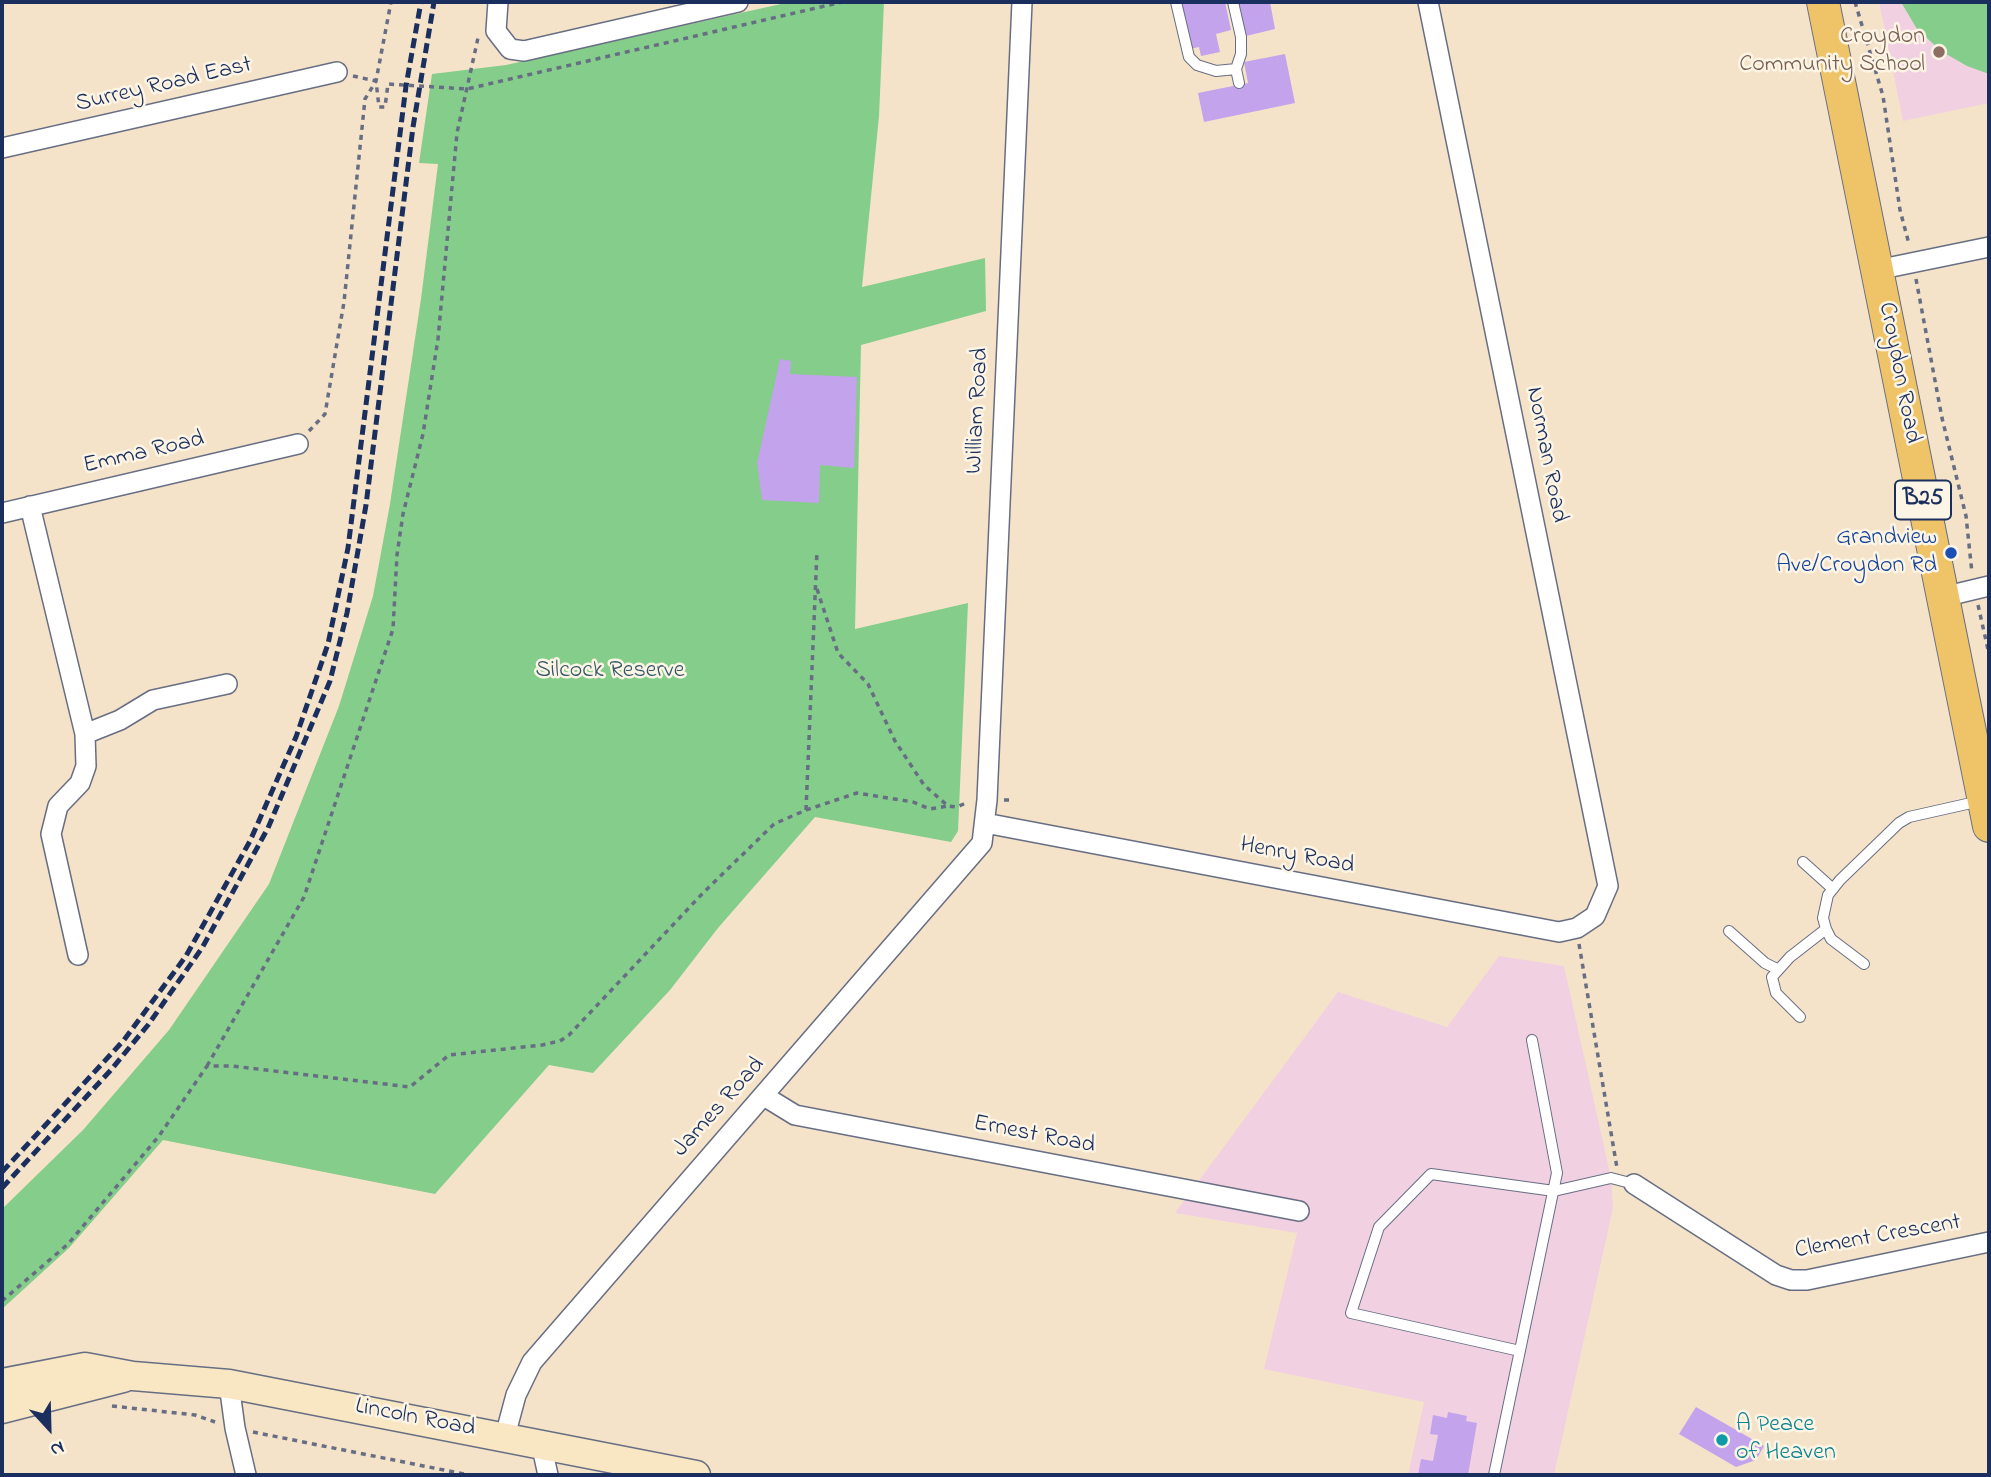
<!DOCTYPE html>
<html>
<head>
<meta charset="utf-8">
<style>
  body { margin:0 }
  #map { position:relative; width:1991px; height:1477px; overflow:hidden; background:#f5e3c9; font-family:"Indie Flower",sans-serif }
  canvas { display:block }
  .frame { position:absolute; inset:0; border:4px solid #1b2f5e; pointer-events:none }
  .north { position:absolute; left:14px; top:1393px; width:70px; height:70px; -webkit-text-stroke:5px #fcf5e5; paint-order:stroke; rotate:158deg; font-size:19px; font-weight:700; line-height:28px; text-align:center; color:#1b2f5e }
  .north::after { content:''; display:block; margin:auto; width:24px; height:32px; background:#1b2f5e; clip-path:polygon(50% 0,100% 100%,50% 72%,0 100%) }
</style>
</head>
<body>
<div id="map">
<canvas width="1991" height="1477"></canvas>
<div class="frame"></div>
<div class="north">N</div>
</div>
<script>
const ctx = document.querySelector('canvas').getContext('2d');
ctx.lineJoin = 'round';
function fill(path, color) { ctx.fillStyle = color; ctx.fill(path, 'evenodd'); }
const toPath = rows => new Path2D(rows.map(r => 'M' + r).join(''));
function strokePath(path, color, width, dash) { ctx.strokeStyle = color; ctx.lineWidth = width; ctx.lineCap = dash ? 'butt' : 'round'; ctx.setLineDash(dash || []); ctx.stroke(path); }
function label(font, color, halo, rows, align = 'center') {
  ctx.font = font + ' "Indie Flower",sans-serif'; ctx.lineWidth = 5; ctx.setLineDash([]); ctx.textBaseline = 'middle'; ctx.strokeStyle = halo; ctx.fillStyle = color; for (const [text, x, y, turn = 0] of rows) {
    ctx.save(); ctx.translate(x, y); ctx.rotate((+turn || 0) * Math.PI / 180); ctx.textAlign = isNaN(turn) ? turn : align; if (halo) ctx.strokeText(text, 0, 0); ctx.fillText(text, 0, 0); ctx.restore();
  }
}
const built = toPath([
  [1879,2,1989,2,1989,103,1903,121],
  [1499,956,1564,966,1611,1178,1613,1208,1554,1475,1408,1475,1424,1402,1264,1369,1297,1233,1175,1213,1338,992,1447,1027]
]);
const green = toPath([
  [790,2,884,2,879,116,862,287,985,258,986,311,861,345,855,629,968,603,958,831,951,842,815,817,718,928,670,990,593,1073,549,1065,435,1194,163,1140,69,1248,2,1309,2,1209,83,1130,169,1030,269,884,339,706,373,596,390,504,421,299,438,164,419,163,432,74,506,65],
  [1901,2,1989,2,1989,74,1967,66,1941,51,1917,29]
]);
const building = toPath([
  [1179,2,1225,2,1231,30,1216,34,1220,52,1201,56,1199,47,1189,49],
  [1238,2,1270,2,1275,29,1246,36],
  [1285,54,1295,103,1204,122,1198,93,1248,83,1244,62],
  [780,359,791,361,790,374,857,377,854,468,820,465,819,503,762,500,757,463],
  [1696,1407,1764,1446,1756,1460,1736,1467,1679,1434],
  [1448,1412,1467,1416,1466,1421,1477,1423,1468,1475,1418,1475,1421,1459,1433,1461,1438,1435,1430,1434,1433,1415,1447,1418]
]);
const path = toPath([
  [1855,2,1883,96,1900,210,1909,244],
  [353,76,376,81,379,107,385,107,388,84,467,89,842,2],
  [1916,279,1942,418,1966,516,1972,573],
  [309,431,325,414,344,302,365,99,376,81,391,2],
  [817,589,838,653,868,684,895,741,924,785,948,806,957,807,968,802],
  [1978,605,1989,654],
  [1004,800,1012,800],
  [806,810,857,793,913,802,930,809,948,806],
  [1579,944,1617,1168],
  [207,1066,304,897,393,629,397,555,403,514,423,434,438,339,457,133,478,38],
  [2,1301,68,1244,159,1136,207,1066,232,1066,410,1087,449,1055,542,1045,560,1041,569,1035,703,893,774,824,806,810,817,551],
  [112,1406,195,1415,215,1422],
  [253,1432,469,1475]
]);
const lane = toPath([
  [1176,2,1189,57,1197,65,1216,71,1236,69],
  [1233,2,1241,37,1241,54,1236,69,1239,83],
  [1803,862,1833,889],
  [1729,931,1765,963,1777,969],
  [1864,964,1831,939,1826,929,1823,918,1828,895,1840,880,1899,823,1909,817,1980,801],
  [1800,1017,1776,993,1772,977,1790,957,1826,929],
  [1520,1351,1351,1313,1379,1227,1431,1174,1554,1191,1611,1178,1634,1184],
  [1494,1475,1557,1173,1532,1040]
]);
const street = toPath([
  [498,2,496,31,510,49,524,51,738,2],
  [2,148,337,72],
  [1877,270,1989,247],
  [30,506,85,734,86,766,80,783,58,806,51,834,78,955],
  [2,513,298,444],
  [1943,597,1989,586],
  [85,734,120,720,153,700,227,684],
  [985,823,1559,932,1577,928,1595,916,1608,886,1428,2],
  [764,1096,795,1115,1299,1211],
  [1634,1184,1776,1275,1791,1280,1807,1280,1989,1242],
  [229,1384,235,1428,246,1475],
  [505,1436,516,1395,532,1362,982,843,987,800,1022,2],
  [541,1443,548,1475]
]);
const secondary = toPath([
  [2,1383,85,1367,133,1376,229,1384,696,1475],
  [2,1409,123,1378]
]);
const primary = toPath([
  [1823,2,1989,826]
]);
const rail = toPath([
  [2,1172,124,1040,186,956,250,841,296,737,328,644,348,548,406,86,421,2],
  [2,1188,110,1071,148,1025,202,948,268,828,330,681,347,613,366,505,413,127,434,2]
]);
const markers = [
  [1939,52,7,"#8d6e63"],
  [1951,553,7,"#1a4fb4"],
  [1722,1440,7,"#0f9aa8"]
];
const shields = [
  [1923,500,56]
];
const shieldNames = [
  ["B25",1923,500]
];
const educationNames = [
  ["Croydon",1925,38],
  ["Community School",1925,66]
];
const streetNames = [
  ["Surrey Road East",164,86,-13],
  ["Croydon Road",1898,373,79],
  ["William Road",979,411,-87],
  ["Emma Road",144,454,-13],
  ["Norman Road",1545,455,79],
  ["Henry Road",1297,857,11],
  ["James Road",720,1108,-48],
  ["Ernest Road",1034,1136,11],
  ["Clement Crescent",1878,1238,-10],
  ["Lincoln Road",415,1419,11]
];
const transitNames = [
  ["Grandview",1937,539],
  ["Ave/Croydon Rd",1937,567]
];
const parkNames = [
  ["Silcock Reserve",610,672]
];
const cultureNames = [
  ["A Peace",1736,1426],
  ["of Heaven",1736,1454]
];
fill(built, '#f1d0e2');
fill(green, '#84cd8a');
fill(building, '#c3a3eb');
strokePath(lane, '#676e83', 12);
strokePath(street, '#676e83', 22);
strokePath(secondary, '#676e83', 31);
strokePath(primary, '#676e83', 34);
strokePath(path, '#676e83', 3.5, [5, 5]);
strokePath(lane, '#fff', 10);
strokePath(street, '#fff', 19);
strokePath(secondary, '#f9e7c3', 28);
strokePath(primary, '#efc469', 32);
strokePath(rail, '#1b2f5e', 5, [10, 5]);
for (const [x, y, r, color] of markers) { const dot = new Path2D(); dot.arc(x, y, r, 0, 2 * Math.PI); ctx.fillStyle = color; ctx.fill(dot); strokePath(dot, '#fcf5e5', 2.5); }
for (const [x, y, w] of shields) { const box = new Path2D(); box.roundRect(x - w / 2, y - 19.5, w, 39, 5); ctx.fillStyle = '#fcf5e5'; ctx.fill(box); strokePath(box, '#1b2f5e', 2); }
label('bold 23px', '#1b2f5e', null, shieldNames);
label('24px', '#785e54', '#fcf5e5', educationNames, 'right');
label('24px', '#1b2f5e', '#fcf5e5', streetNames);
label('24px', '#164399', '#fcf5e5', transitNames, 'right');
label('24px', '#355669', '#fcf5e5', parkNames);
label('24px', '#0d838f', '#fcf5e5', cultureNames, 'left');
</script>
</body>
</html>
